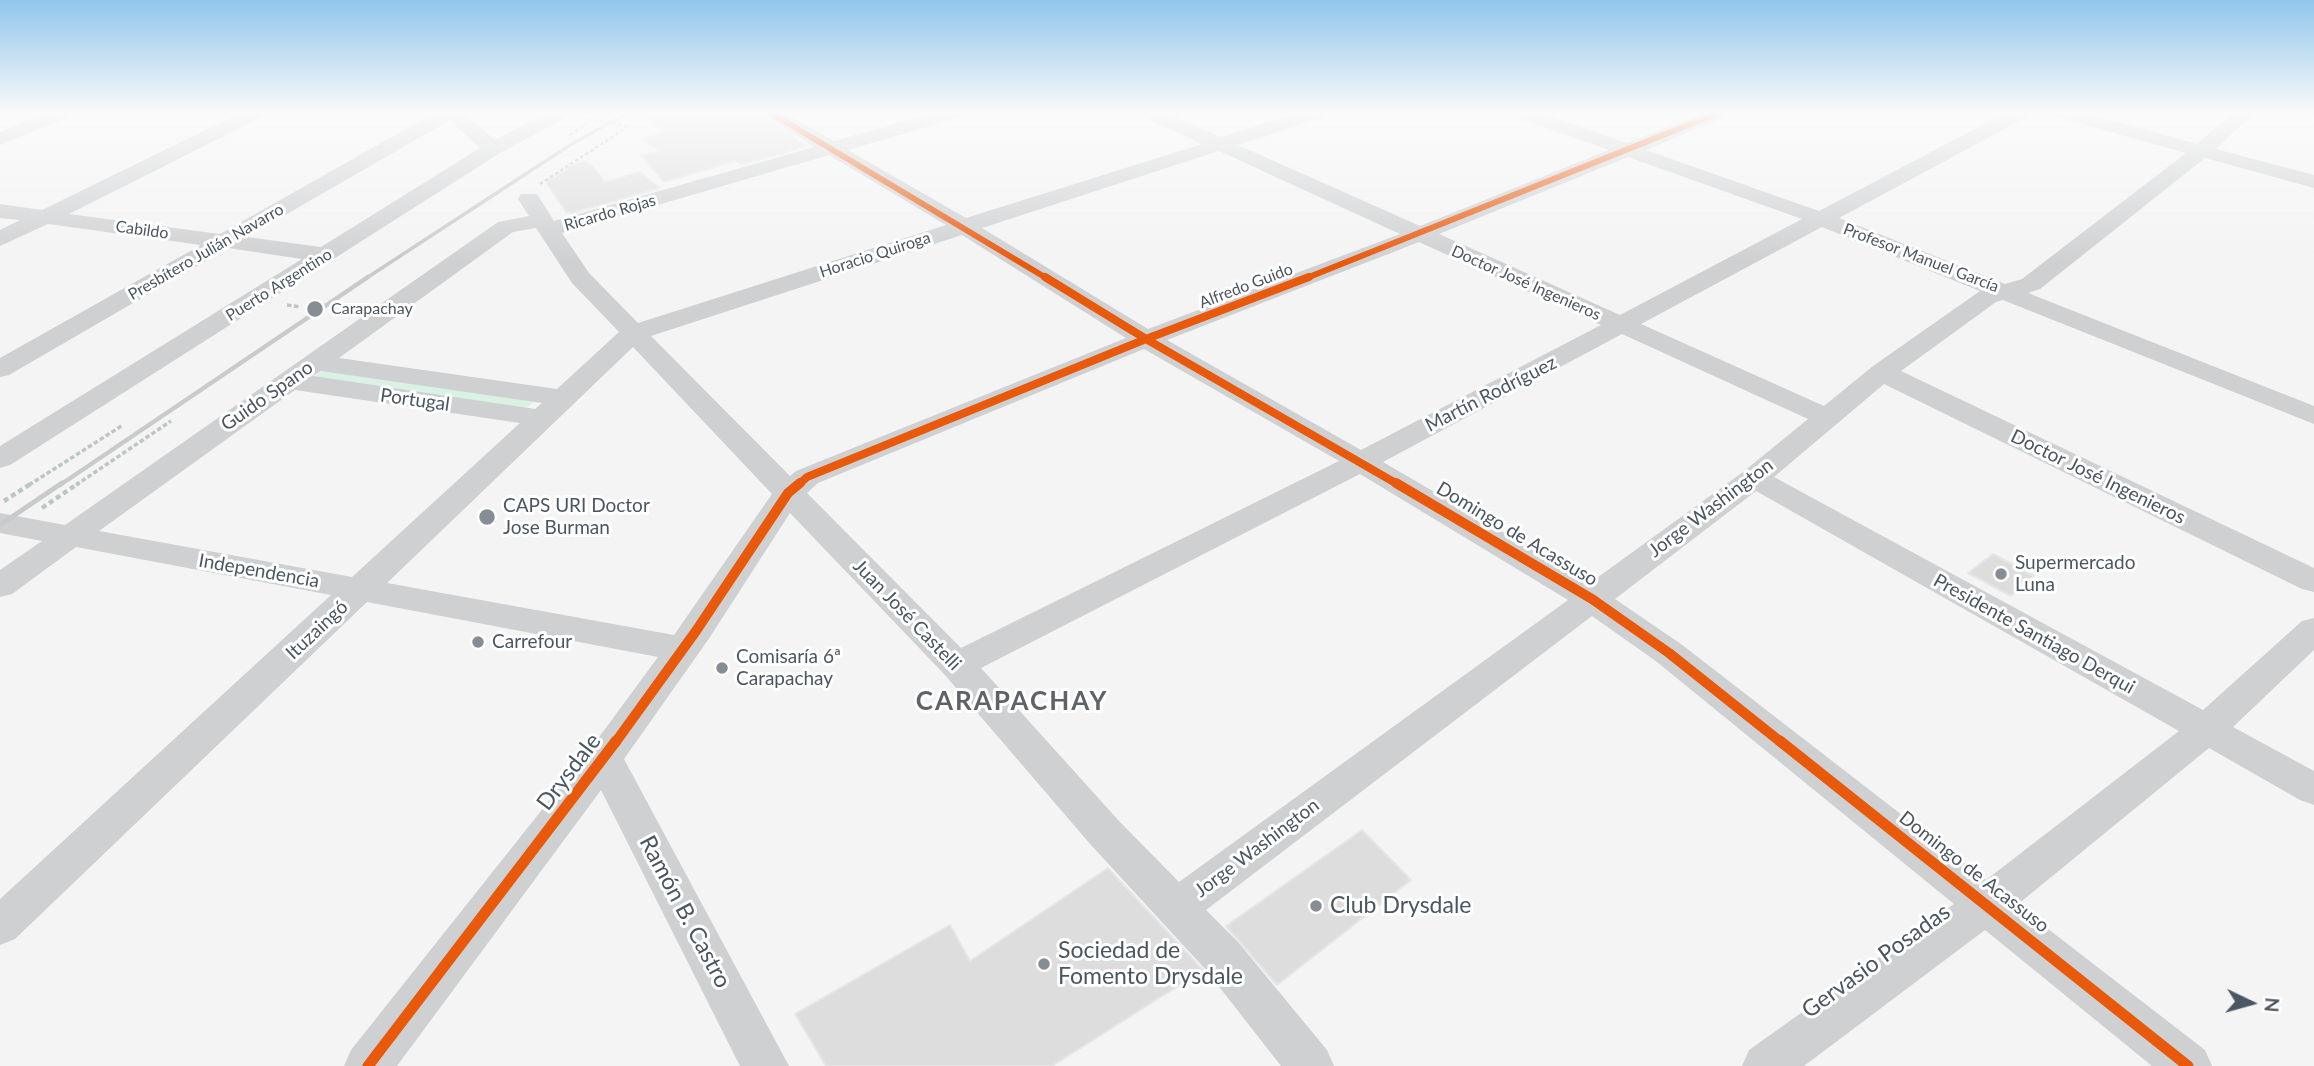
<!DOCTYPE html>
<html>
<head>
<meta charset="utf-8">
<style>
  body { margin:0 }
  #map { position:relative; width:2314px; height:1066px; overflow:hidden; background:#f4f4f4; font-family:Lato,sans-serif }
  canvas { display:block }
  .north { position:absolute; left:2216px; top:968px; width:70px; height:70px; -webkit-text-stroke:5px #fff; paint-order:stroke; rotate:95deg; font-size:19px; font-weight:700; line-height:28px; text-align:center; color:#4a5661 }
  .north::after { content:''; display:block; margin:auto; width:24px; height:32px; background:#4a5661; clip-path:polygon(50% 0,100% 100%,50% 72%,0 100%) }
</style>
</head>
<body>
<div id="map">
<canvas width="2314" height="1066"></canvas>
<div class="north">N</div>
</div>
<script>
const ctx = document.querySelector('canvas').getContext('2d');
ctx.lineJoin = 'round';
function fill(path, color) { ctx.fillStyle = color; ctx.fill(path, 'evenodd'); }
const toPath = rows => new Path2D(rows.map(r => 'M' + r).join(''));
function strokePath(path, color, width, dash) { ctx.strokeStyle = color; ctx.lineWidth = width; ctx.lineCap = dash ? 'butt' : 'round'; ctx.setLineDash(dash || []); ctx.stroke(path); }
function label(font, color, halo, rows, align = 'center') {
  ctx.font = font + ' Lato,sans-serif'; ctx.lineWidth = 6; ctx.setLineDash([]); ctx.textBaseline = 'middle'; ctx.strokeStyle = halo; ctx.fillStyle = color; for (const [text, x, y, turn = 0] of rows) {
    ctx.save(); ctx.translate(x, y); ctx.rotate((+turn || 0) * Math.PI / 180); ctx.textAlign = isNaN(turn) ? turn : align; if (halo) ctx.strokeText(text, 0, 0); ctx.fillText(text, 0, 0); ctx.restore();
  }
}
const green = toPath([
  [326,369,538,398,523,411,309,380]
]);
const building = toPath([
  [639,113,759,113,808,146,742,165,736,161,664,182,641,155,659,151,642,139,665,132,639,113],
  [580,161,586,161,593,166,605,182,640,172,660,188,572,213,566,212,546,182,580,161],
  [1993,554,2034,576,2011,596,1968,573,1993,554],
  [1362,830,1411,880,1277,985,1226,926,1362,830],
  [1108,868,1203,970,1052,1066,826,1066,795,1014,950,925,970,961,1108,868]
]);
const pathFar2 = toPath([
  [570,135,591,121],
  [540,184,629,126,580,118]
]);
const pathFar1 = toPath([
  [287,305,301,307],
  [29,485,123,425],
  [76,485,171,421]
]);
const path = toPath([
  [4,501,32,483],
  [42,508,79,483]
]);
const street = toPath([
  [45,113,72,113,69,117,0,145,0,132,45,113],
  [240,113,265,113,262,117,69,214,220,234,434,113,464,113,495,140,546,113,570,113,567,117,500,153,10,465,0,468,0,446,302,259,228,248,9,375,0,377,0,358,201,245,48,224,0,246,0,230,20,220,0,218,0,204,42,210,240,113],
  [450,120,480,148,321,247,247,237,450,120],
  [761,113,785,113,834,141,933,113,964,113,961,117,848,150,966,218,1202,144,1143,117,1140,113,1166,113,1221,137,1297,113,1327,113,1324,117,1238,145,1420,226,1609,150,1516,117,1513,113,1541,113,1627,143,1701,113,1728,113,1725,117,1646,150,1819,211,2005,113,2030,113,2027,117,1839,218,2005,284,2022,279,2186,153,2057,117,2054,113,2086,113,2197,144,2233,113,2254,113,2216,149,2314,175,2314,188,2205,158,2040,289,2028,293,2314,406,2314,424,2003,300,1996,302,1901,371,2314,568,2314,592,2302,589,1884,384,1774,477,2203,710,2302,621,2314,618,2314,650,2233,727,2314,771,2314,805,2300,800,2209,748,2017,905,2205,1050,2212,1066,2152,1066,1985,930,1804,1066,1742,1066,1749,1050,1954,904,1657,662,1592,616,1206,910,1238,942,1327,1050,1334,1066,1281,1066,1206,970,1091,845,944,674,790,513,708,640,624,759,789,1066,740,1066,601,790,397,1066,344,1066,351,1050,591,748,658,657,367,602,15,939,0,945,0,899,331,595,76,547,12,594,0,597,0,570,42,541,0,533,0,513,65,525,498,222,529,216,518,199,521,194,537,194,554,221,814,147,761,113],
  [1219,151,1400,234,1148,329,982,228,1219,151],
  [829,155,946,225,638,323,589,273,562,233,829,155],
  [1628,157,1802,219,1620,315,1439,234,1628,157],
  [1822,227,1980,291,1873,366,1824,406,1641,324,1822,227],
  [536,228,572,283,619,332,557,389,339,358,513,232,536,228],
  [962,235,1126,338,796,471,790,476,651,336,962,235],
  [1419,242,1601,325,1361,450,1167,340,1419,242],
  [1622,334,1808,419,1743,472,1590,583,1383,462,1622,334],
  [633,347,772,494,674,635,387,583,633,347],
  [1144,349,1339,461,961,648,807,493,818,483,1144,349],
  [321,371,542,403,535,409,313,376,321,371],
  [295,390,520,423,352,577,99,531,295,390],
  [1360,474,1568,600,1179,882,1119,821,981,668,1360,474],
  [1756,491,2179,731,1986,880,1681,644,1615,599,1756,491]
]);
const railFar2 = toPath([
  [365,279,570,145,628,113]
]);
const railFar1 = toPath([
  [60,485,368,277]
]);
const rail = toPath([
  [0,525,62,483]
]);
const cyclewayFar3 = toPath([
  [771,113,1048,279],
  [1304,279,1718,113]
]);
const cyclewayFar2 = toPath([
  [1045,277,1146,339,1399,485],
  [798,485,807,477,1146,339,1309,277]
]);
const cyclewayFar1 = toPath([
  [1396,483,1592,599,1669,653,1782,743],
  [615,743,696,631,788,493,800,483]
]);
const cycleway = toPath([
  [1780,741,2188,1066],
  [368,1066,616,741]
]);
const markers = [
  [315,309,9,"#868d94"],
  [487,517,9,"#868d94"],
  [2001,574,7,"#868d94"],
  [478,642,7,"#868d94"],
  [722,668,7,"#868d94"],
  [1316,906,7,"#868d94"],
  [1044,964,7,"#868d94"]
];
const farStreetnames = [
  ["Ricardo Rojas",610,213,-16],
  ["Cabildo",142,230,8],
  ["Presbítero Julián Navarro",206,252,-30],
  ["Horacio Quiroga",875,255,-18],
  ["Profesor Manuel García",1921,258,21],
  ["Doctor José Ingenieros",1526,283,24],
  ["Puerto Argentino",279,285,-32],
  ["Alfredo Guido",1246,286,-21]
];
const farPoinames = [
  ["Carapachay",331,309]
];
const streetNames = [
  ["Martín Rodríguez",1491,394,-27],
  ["Guido Spano",267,396,-35],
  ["Portugal",415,400,8],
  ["Doctor José Ingenieros",2098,477,26],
  ["Jorge Washington",1711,508,-37],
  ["Domingo de Acassuso",1517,534,31],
  ["Independencia",259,571,10],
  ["Juan José Castelli",907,615,46],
  ["Ituzaingó",317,630,-43],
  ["Presidente Santiago Derqui",2034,634,29],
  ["Jorge Washington",1257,848,-37],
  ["Domingo de Acassuso",1974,872,38]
];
const poiNames = [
  ["CAPS URI Doctor",503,506],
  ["Jose Burman",503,528],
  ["Supermercado",2015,563],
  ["Luna",2015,585],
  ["Carrefour",492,642],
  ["Comisaría 6ª",736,657],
  ["Carapachay",736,679]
];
const nearStreetnames = [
  ["Drysdale",569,772,-53],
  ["Ramón B. Castro",685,912,62],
  ["Gervasio Posadas",1876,961,-36]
];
const nearPoinames = [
  ["Club Drysdale",1330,906],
  ["Sociedad de",1058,951],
  ["Fomento Drysdale",1058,977]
];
const districtNames = [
  ["CARAPACHAY",1012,702]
];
fill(green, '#d9f2e3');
fill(building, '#ddddde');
strokePath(building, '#e5e6e7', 2);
strokePath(pathFar2, '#bcc7c4', 2.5, [3.5, 2.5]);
strokePath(pathFar1, '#bcc7c4', 3.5, [4.5, 2.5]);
strokePath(path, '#bcc7c4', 4.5, [5, 3.5]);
fill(street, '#ced0d2');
strokePath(railFar2, '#c9cacc', 3.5);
strokePath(railFar1, '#c9cacc', 4.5);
strokePath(rail, '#c9cacc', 5);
strokePath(cyclewayFar3, '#e8590c', 6);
strokePath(cyclewayFar2, '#e8590c', 8);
strokePath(cyclewayFar1, '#e8590c', 10);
strokePath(cycleway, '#e8590c', 11);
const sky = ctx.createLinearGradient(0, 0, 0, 262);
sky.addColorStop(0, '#91c6eb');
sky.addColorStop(0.43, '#fafafa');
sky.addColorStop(1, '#fafafa00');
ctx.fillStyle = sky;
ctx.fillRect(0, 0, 2314, 262);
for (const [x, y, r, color] of markers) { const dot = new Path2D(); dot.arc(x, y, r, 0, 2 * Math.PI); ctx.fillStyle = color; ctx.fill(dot); strokePath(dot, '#fff', 2.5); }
label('16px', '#4a5661', '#fff', farStreetnames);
label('16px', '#4a5661', '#fff', farPoinames, 'left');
label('19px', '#4a5661', '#fff', streetNames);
label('19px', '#4a5661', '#fff', poiNames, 'left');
label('23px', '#4a5661', '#fff', nearStreetnames);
label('23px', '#4a5661', '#fff', nearPoinames, 'left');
ctx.letterSpacing = '2px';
label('bold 26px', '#5f6368', '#fff', districtNames);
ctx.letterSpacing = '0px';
</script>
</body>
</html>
